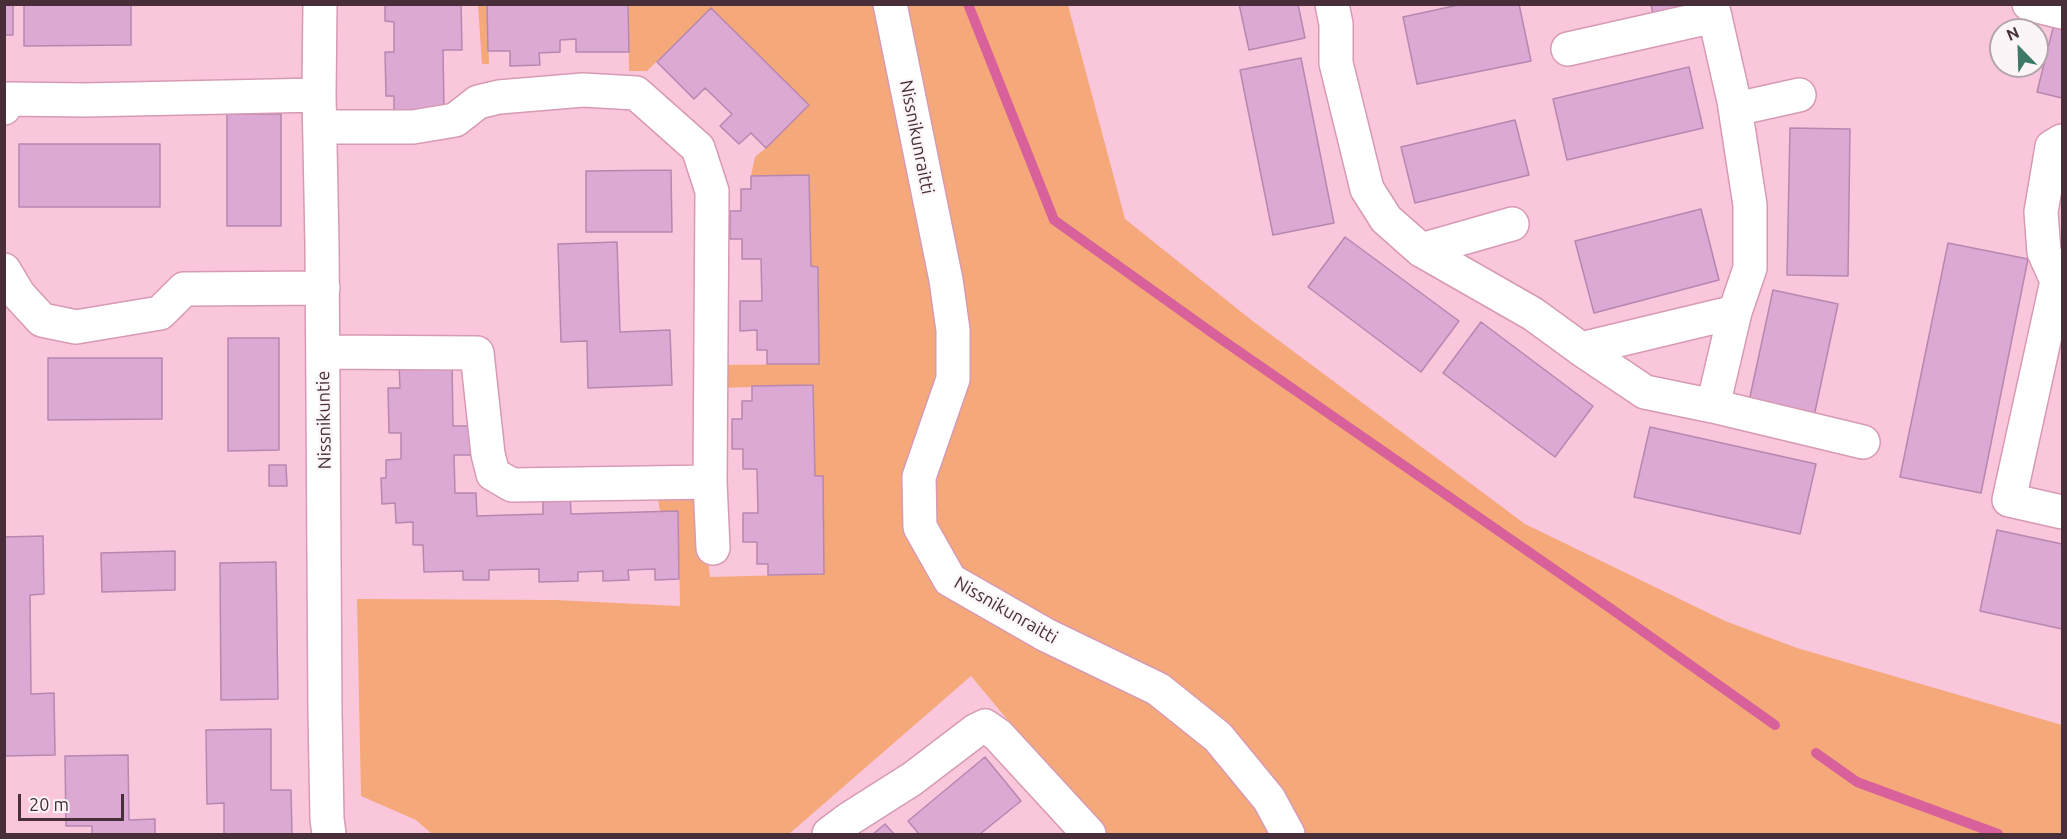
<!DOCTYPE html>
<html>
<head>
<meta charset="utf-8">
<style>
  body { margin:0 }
  #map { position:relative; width:2067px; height:839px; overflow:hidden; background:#f9c6db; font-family:Ubuntu,sans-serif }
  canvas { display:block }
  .frame { position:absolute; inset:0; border:6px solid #472e39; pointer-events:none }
  .north { position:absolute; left:1989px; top:18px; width:60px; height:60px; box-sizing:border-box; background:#fcf5f8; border:2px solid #b4a5ac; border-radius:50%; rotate:337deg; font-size:16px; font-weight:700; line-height:24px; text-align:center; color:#472e39 }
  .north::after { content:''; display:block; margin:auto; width:21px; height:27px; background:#3b7a67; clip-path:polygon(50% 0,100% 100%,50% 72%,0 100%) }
  .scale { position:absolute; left:18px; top:794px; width:106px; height:27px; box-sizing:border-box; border:3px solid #472e39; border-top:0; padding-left:8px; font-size:18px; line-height:21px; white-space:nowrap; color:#472e39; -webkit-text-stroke:4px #fcf5f8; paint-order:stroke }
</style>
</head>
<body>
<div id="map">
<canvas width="2067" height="839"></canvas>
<div class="frame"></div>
<div class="north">N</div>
<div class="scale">20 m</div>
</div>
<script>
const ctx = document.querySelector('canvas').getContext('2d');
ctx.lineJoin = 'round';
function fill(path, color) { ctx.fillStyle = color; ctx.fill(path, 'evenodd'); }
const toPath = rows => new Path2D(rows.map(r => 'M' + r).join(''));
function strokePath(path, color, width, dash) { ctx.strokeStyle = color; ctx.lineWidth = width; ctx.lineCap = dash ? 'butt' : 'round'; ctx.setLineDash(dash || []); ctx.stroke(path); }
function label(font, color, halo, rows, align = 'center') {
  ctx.font = font + ' Ubuntu,sans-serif'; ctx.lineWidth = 4.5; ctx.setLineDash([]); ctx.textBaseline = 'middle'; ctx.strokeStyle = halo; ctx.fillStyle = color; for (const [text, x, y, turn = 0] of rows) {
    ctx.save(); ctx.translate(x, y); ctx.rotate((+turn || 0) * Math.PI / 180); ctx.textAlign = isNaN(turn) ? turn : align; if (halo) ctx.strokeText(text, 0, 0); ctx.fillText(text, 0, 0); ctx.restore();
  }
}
const green = toPath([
  [478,5,487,5,489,64,482,64],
  [628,5,1068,5,1125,219,1250,319,1525,524,1725,621,1797,648,2062,725,2062,834,1103,834,971,676,789,834,432,834,416,820,361,796,357,599,555,600,680,606,678,511,660,512,657,492,695,498,702,512,710,577,824,574,823,477,815,476,813,385,720,388,720,365,819,364,818,267,811,266,809,175,751,176,755,157,766,148,809,105,711,8,647,71,629,71]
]);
const stream = toPath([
  [968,4,1054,220,1218,337,1610,608,1775,725],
  [1816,753,1857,782,1998,834]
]);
const building = toPath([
  [4,4,13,4,13,35,4,35,4,4],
  [24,4,131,4,131,45,24,46,24,4],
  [385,4,461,4,462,50,443,50,444,111,394,112,394,96,386,96,385,52,394,52,394,22,385,21,385,4],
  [487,4,628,4,629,52,576,52,576,39,560,40,560,52,539,53,540,65,510,66,510,51,488,51,487,4],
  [1239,4,1298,4,1305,38,1249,50,1239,4],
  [1463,4,1519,4,1531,61,1417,84,1403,17,1463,4],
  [1651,4,1697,4,1655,25,1651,4],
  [711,8,809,105,766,148,751,133,739,144,720,126,732,114,705,88,694,99,657,62,711,8],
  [2055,20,2062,22,2062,98,2037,92,2055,20],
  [1301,58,1334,223,1273,235,1240,70,1301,58],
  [1689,67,1703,128,1567,160,1553,99,1689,67],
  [227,114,281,114,281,226,227,226,227,114],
  [1515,120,1529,175,1415,203,1401,147,1515,120],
  [1790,128,1850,129,1848,276,1787,275,1790,128],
  [19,144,160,144,160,207,19,207,19,144],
  [671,170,672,232,586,232,586,171,671,170],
  [809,175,811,266,818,267,819,364,767,364,767,350,757,350,757,330,740,331,740,301,762,301,761,259,742,259,742,239,730,239,730,211,741,211,741,189,751,189,751,176,809,175],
  [1701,209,1719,280,1594,313,1575,241,1701,209],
  [1345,237,1459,321,1421,372,1308,287,1345,237],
  [617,242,620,332,670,330,672,385,588,388,587,341,561,342,558,244,617,242],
  [1948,243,2028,259,1981,493,1900,477,1948,243],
  [1773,290,1838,304,1813,421,1748,406,1773,290],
  [1481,322,1593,406,1555,457,1443,373,1481,322],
  [228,338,279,338,279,450,228,451,228,338],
  [48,358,162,358,162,419,48,420,48,358],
  [452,362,453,426,475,426,476,455,454,455,455,493,476,493,477,516,543,514,543,492,570,491,571,514,678,511,679,579,655,580,655,569,628,570,629,580,603,581,603,571,578,572,578,581,539,582,539,569,489,570,489,580,463,580,463,571,424,572,423,545,413,545,413,522,396,523,395,503,382,504,381,478,386,478,386,460,401,459,401,433,389,433,388,388,400,388,399,363,452,362],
  [813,385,815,476,823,476,824,574,768,575,768,564,757,564,757,542,743,542,743,513,758,513,757,469,743,469,743,449,732,449,732,419,742,419,742,401,752,401,752,386,813,385],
  [1650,427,1816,464,1800,534,1634,497,1650,427],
  [269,465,286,465,287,486,269,486,269,465],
  [1997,530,2062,544,2062,629,1980,611,1997,530],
  [43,536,44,594,30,595,31,694,54,693,55,755,4,756,4,537,43,536],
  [175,551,175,590,102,592,101,553,175,551],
  [276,562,278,699,221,700,220,563,276,562],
  [271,729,271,790,291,790,292,834,224,834,224,803,207,804,206,730,271,729],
  [128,755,129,820,155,819,155,834,92,834,92,826,66,826,65,756,128,755],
  [985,757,1021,801,980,834,919,834,908,821,985,757],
  [885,824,894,834,873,834,885,824]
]);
const minor = toPath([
  [320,4,319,95,322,244,325,713,327,819,329,834],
  [890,4,946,280,953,330,953,379,919,477,920,527,950,580,1046,635,1158,689,1218,737,1269,799,1288,834],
  [1332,4,1336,24,1336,63,1367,189,1386,219,1421,250,1533,314,1581,349,1735,312,1750,268,1750,205,1734,101,1712,4],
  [2029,4,2062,12],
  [1568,49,1715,16],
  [4,108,8,99,85,100,319,95],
  [1736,109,1799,95],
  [320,127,413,127,455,120,478,102,499,97,583,90,636,93,698,148,712,191,710,482,512,485,493,474,488,454,477,353,323,352],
  [1421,250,1512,224],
  [4,270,19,295,42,320,76,327,160,313,184,289,323,288],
  [2057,281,2044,252,2041,212,2052,147,2062,141],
  [2062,282,2057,281,2009,500,2062,512],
  [1581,349,1645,392,1713,406,1735,312],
  [1713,406,1863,442],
  [710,482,713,548],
  [829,834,849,819,912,779,975,731,985,726,998,735,1089,834]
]);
const streetNames = [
  ["Nissnikunraitti",917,137,79],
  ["Nissnikuntie",324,420,-91],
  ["Nissnikunraitti",1006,610,30]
];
fill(green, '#f5a879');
strokePath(stream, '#d8619b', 10);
fill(building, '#dba9d3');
strokePath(building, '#b787b0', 1.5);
strokePath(minor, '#d79ab4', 36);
strokePath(minor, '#fff', 33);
label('18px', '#472e39', '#fcf5f8', streetNames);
</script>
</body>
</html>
